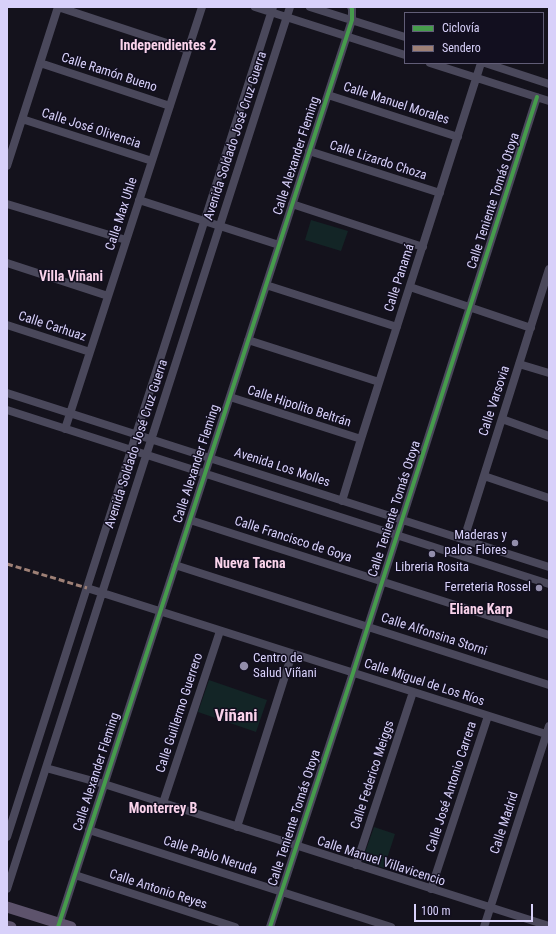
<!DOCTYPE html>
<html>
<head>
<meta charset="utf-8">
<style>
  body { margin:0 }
  #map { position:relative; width:556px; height:934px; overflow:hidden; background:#14121c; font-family:"Roboto Condensed",sans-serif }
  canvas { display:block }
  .frame { position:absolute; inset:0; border:8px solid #d8d1fa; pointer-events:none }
  .legend { position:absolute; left:404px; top:12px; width:140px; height:52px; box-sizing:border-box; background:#120f1f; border:1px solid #615d77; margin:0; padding:5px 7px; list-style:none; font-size:12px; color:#d8d1fa }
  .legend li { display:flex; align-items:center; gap:8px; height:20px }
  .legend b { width:20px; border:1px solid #615d77 }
  .scale { position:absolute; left:414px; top:904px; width:119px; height:18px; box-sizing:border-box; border:2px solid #d8d1fa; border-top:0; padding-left:5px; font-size:12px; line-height:14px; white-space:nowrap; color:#d8d1fa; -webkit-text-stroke:3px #120f1f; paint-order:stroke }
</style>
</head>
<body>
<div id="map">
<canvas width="556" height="934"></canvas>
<div class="frame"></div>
<ul class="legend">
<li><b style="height:5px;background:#469c4c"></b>Ciclovía</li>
<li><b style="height:5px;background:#9e8076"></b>Sendero</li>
</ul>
<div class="scale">100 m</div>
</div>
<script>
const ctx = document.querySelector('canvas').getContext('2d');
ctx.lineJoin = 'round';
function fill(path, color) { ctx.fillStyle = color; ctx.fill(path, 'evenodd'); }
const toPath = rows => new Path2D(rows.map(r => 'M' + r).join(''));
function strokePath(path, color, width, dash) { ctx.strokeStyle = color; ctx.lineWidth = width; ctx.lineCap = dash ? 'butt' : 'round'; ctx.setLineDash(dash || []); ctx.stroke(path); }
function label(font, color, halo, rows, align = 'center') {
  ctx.font = font + ' "Roboto Condensed",sans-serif'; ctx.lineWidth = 3; ctx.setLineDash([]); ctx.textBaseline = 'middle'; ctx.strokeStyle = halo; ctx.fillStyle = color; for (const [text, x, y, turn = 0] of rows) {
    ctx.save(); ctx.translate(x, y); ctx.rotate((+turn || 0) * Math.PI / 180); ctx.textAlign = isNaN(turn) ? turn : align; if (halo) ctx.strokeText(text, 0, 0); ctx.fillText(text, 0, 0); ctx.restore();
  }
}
const green = toPath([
  [311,220,348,231,341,251,305,240],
  [209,680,267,700,256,732,198,712],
  [374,827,395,834,384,868,362,861]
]);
const minor = toPath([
  [58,7,188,50],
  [255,7,405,55],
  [310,7,405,37],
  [40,63,170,106],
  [430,63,549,101],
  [485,63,549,84],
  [328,95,458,137],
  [22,119,152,161],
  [309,151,440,193],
  [7,166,58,7],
  [139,200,279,245],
  [7,204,126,240],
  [292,204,423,247],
  [7,263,108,296],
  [266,285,397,327],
  [410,287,531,328],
  [7,325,90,352],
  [248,340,379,382],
  [519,364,549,373],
  [7,393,549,567],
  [230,397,361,439],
  [7,410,549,584],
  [502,419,549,436],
  [65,429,202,7],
  [484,476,549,498],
  [342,501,361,439,481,63],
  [190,520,549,635],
  [464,539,549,269],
  [175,565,549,685],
  [87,588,549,735],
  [46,768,104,784,549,926],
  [163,803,220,631],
  [237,827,292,654],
  [89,830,391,927],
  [7,837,273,7],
  [356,865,413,692],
  [75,875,235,927],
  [7,889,290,7],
  [431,889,488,716],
  [58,927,352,20,352,9,351,7],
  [270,927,353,673,537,97],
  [484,927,549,726]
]);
const major = toPath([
  [7,907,71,927],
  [7,926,11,927]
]);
const quiet = toPath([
  [7,564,87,588]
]);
const cycleway = toPath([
  [58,927,352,20,352,9,351,7],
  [270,927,353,673,537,97]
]);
const markers = [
  [515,543,4,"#938eac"],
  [432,554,4,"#938eac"],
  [539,588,4,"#938eac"],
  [244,666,5,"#938eac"]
];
const streetNames = [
  ["Calle Ramón Bueno",109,73,18],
  ["Calle Manuel Morales",396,104,18],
  ["Calle José Olivencia",91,129,18],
  ["Avenida Soldado José Cruz Guerra",236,136,-72],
  ["Calle Alexander Fleming",297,156,-72],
  ["Calle Lizardo Choza",378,161,18],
  ["Calle Teniente Tomás Otoya",494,201,-72],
  ["Calle Max Uhle",122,214,-72],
  ["Calle Panamá",400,278,-72],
  ["Calle Carhuaz",52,327,18],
  ["Calle Varsovia",495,401,-72],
  ["Calle Hipolito Beltrán",299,407,18],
  ["Avenida Soldado José Cruz Guerra",137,444,-72],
  ["Calle Alexander Fleming",197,464,-72],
  ["Avenida Los Molles",282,468,18],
  ["Calle Teniente Tomás Otoya",395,509,-72],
  ["Calle Francisco de Goya",293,540,18],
  ["Calle Alfonsina Storni",434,635,18],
  ["Calle Miguel de Los Ríos",424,683,18],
  ["Calle Guillermo Guerrero",180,713,-72],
  ["Calle Alexander Fleming",97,772,-72],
  ["Calle Federico Meiggs",373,775,-72],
  ["Calle José Antonio Carrera",452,787,-72],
  ["Calle Teniente Tomás Otoya",295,818,-72],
  ["Calle Madrid",505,823,-72],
  ["Calle Pablo Neruda",210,856,18],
  ["Calle Manuel Villavicencio",381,862,18],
  ["Calle Antonio Reyes",158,890,18]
];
const poiNames = [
  ["Maderas y",507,536],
  ["palos Flores",507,551],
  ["Libreria Rosita",432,568,"center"],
  ["Ferreteria Rossel",531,588],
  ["Centro de",253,659,"left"],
  ["Salud Viñani",253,674,"left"]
];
const neighbourhoodNames = [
  ["Independientes 2",168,46],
  ["Villa Viñani",71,277],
  ["Nueva Tacna",250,564],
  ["Eliane Karp",481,610],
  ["Monterrey B",163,809]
];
const districtNames = [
  ["Viñani",236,717]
];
fill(green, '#132526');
strokePath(minor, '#4a485b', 8);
strokePath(major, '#5d536c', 11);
strokePath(quiet, '#9e8076', 3, [6, 3]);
strokePath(cycleway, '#469c4c', 4);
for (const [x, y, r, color] of markers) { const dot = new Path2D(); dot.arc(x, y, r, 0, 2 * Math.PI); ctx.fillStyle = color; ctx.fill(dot); strokePath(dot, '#120f1f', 1.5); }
label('13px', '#d8d1fa', '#120f1f', streetNames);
label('13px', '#d8d1fa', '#120f1f', poiNames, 'right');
label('bold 14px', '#fad3eb', '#120f1f', neighbourhoodNames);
label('bold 17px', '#fad3eb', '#120f1f', districtNames);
</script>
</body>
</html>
